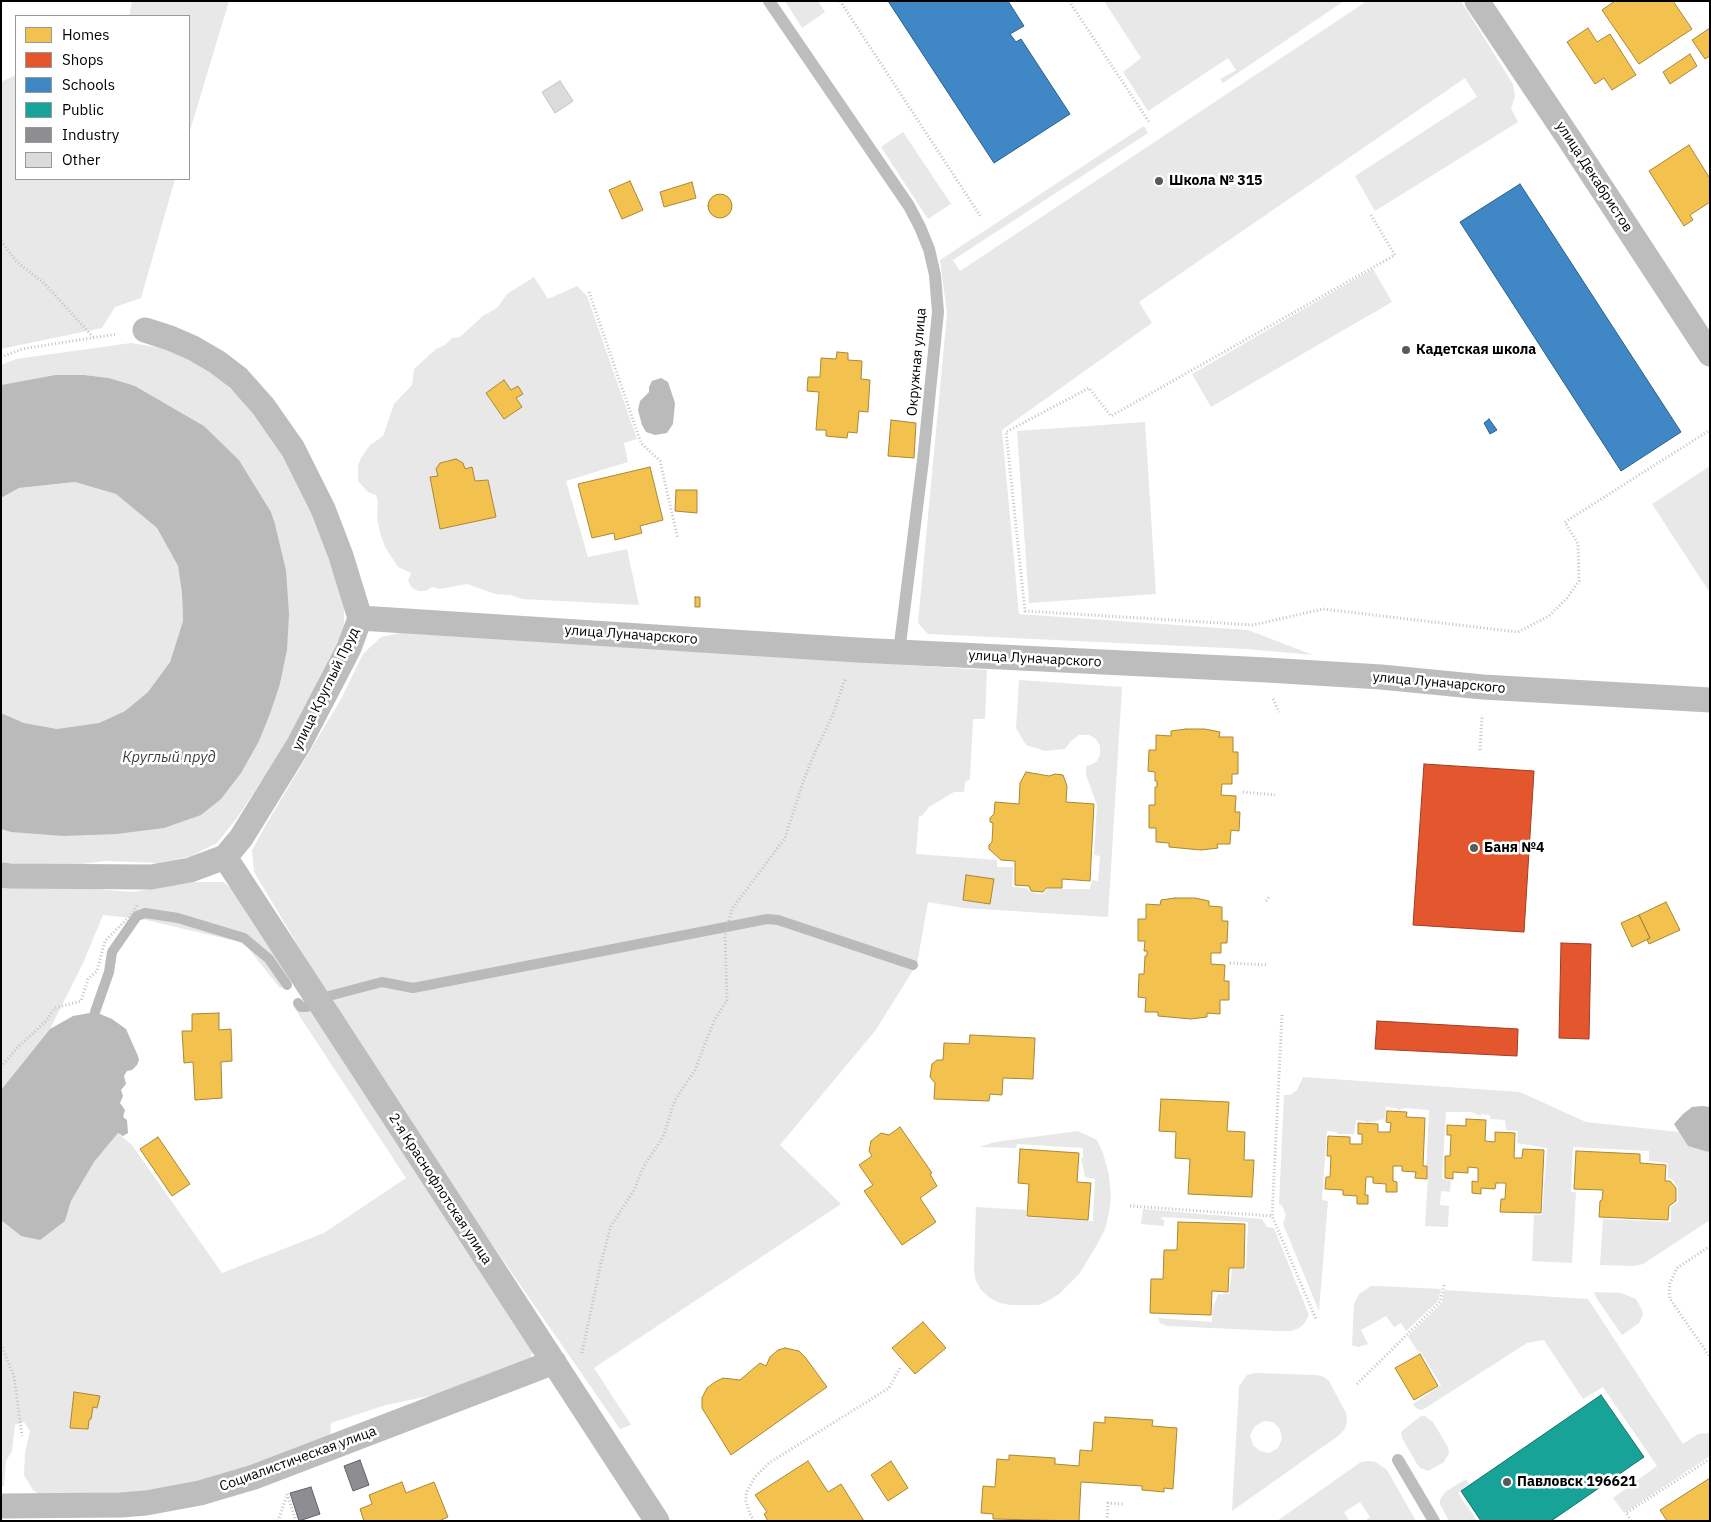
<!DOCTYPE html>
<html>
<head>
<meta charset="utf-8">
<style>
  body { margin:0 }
  #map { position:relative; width:1711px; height:1522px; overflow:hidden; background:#fff; font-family:"IBM Plex Sans",sans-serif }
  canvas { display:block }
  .frame { position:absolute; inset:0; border:2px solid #000; pointer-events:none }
  .legend { position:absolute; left:15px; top:15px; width:175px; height:165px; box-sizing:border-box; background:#fff; border:1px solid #999; margin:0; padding:6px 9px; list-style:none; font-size:15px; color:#000 }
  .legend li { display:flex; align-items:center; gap:10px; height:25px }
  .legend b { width:25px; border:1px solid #999 }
</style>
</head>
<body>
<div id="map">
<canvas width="1711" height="1522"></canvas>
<div class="frame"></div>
<ul class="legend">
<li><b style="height:14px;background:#f2c14e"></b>Homes</li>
<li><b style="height:14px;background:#e4572e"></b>Shops</li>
<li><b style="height:14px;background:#3f88c5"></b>Schools</li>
<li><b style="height:14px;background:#17a398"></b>Public</li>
<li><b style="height:14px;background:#8d8d92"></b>Industry</li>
<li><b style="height:14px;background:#dbdbdb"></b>Other</li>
</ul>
</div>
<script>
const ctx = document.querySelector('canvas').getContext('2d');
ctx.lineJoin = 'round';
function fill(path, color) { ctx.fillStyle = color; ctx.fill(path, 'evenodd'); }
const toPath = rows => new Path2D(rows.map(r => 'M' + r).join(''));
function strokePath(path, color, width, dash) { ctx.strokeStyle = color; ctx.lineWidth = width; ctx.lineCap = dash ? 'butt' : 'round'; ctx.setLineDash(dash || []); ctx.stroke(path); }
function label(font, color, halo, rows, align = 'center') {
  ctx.font = font + ' "IBM Plex Sans",sans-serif'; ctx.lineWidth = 5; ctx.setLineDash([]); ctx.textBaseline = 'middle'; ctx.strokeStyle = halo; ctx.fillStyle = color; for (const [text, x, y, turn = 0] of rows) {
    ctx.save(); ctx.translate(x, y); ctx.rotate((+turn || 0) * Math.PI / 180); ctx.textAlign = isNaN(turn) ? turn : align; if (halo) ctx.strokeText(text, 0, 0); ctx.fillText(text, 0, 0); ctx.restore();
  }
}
const green = toPath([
  [132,1,229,1,189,134,189,16,129,16],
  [785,1,818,1,825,12,802,28],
  [1104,1,1344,1,1223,83,1220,79,1236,70,1228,58,1148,111,1123,72,1141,58],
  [1367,1,1461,1,1513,84,1515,96,1511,108,1518,122,1375,211,1355,176,1477,97,1465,78,1139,302,1152,323,1002,430,1019,614,1248,630,1313,655,1247,649,928,634,918,623,947,314,940,260,1144,126,1148,133,953,260,960,271],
  [16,75,16,179,175,179,141,298,115,307,102,328,1,349,1,82],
  [903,132,951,204,928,219,881,147],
  [1373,269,1392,302,1211,407,1192,374],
  [534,277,548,299,577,286,587,296,637,439,624,443,628,462,566,481,588,557,627,549,639,605,522,599,511,595,495,594,467,584,440,589,432,587,426,591,419,591,412,588,408,581,411,573,398,567,385,547,380,533,377,517,378,502,376,495,368,492,358,481,358,465,361,458,370,445,383,436,394,404,412,385,414,369,436,349,445,345,452,338,460,337,483,316,497,308,507,294],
  [518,386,523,394,516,398,522,407,504,419,486,393,511,390],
  [456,459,463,463,465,469,472,467,475,481,488,480,496,517,441,529,430,478,438,476,436,469,441,463],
  [131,343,162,348,188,358,208,367,241,399,273,434,297,474,335,576,344,608,344,630,325,679,264,777,237,818,217,843,191,856,159,863,105,861,75,865,1,866,1,829,11,832,271,711,280,684,287,650,286,570,275,524,271,512,239,460,204,426,135,386,109,378,84,375,55,375,1,385,1,365,16,359],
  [1145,422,1156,594,1029,603,1017,431],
  [1710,466,1710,593,1652,504],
  [75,482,116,494,157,528,178,566,182,593,183,621,170,662,148,692,125,711,99,723,57,729,24,723,1,713,1,498,19,488],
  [401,633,987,670,985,719,973,719,970,779,965,782,964,792,954,792,929,807,922,816,919,816,916,854,997,860,997,867,1013,867,1012,887,1026,888,1032,893,1043,894,1047,889,1090,889,1092,880,1098,881,1100,856,1094,855,1097,805,1086,775,1086,766,1091,765,1097,761,1100,755,1100,746,1096,739,1089,735,1079,735,1071,741,1065,749,1045,751,1026,745,1016,728,1019,680,1122,687,1108,917,964,908,928,902,917,964,875,1031,780,1145,841,1204,594,1368,631,1425,620,1429,379,1081,254,872,252,850,267,823,341,699,363,654,381,637],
  [193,882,224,882,248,906,294,980,280,988,244,943,142,919,103,915,84,961,50,1029,1,1090,1,884,47,885,132,892],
  [305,997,535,1347,529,1362,443,1393,386,1405,331,1423,330,1437,236,1475,130,1496,43,1497,33,1490,24,1475,25,1453,30,1431,24,1422,15,1425,12,1451,6,1461,4,1486,1,1488,1,1220,21,1236,65,1221,71,1201,94,1162,118,1133,132,1145,222,1273,324,1233,406,1178,293,1006],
  [1303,1077,1520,1092,1586,1122,1679,1132,1688,1146,1708,1152,1710,1150,1710,1220,1643,1264,1634,1266,1600,1265,1603,1219,1671,1222,1671,1207,1678,1202,1678,1187,1672,1179,1668,1178,1668,1163,1649,1161,1649,1151,1573,1147,1571,1192,1576,1192,1572,1263,1532,1261,1534,1215,1542,1215,1547,1148,1517,1143,1518,1131,1506,1130,1505,1120,1490,1119,1490,1115,1481,1114,1481,1116,1471,1112,1446,1112,1442,1179,1451,1180,1450,1192,1441,1191,1440,1205,1449,1206,1448,1227,1425,1226,1428,1177,1426,1176,1429,1110,1405,1108,1397,1110,1397,1108,1386,1107,1385,1119,1366,1123,1365,1121,1356,1120,1354,1134,1337,1134,1337,1132,1327,1131,1322,1200,1328,1201,1319,1311,1283,1224,1286,1215,1282,1206,1279,1204,1284,1095,1290,1095,1297,1090],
  [1078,1131,1097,1140,1103,1153,1109,1175,1111,1196,1109,1213,1105,1229,1098,1243,1079,1274,1059,1294,1046,1302,1038,1305,1010,1305,1000,1303,990,1298,981,1290,976,1281,974,1271,976,1207,1026,1210,1026,1217,1093,1221,1095,1179,1085,1177,1081,1158,1083,1158,1083,1148,1017,1144,1016,1148,979,1147,995,1142],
  [1143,1209,1262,1219,1267,1227,1274,1228,1309,1315,1304,1324,1299,1328,1291,1331,1277,1331,1167,1326,1160,1323,1158,1318,1212,1322,1212,1311,1218,1294,1229,1294,1232,1269,1246,1269,1248,1222,1162,1217,1161,1219,1164,1220,1164,1226,1141,1224],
  [1371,1286,1379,1286,1441,1289,1438,1301,1406,1331,1401,1323,1394,1327,1386,1316,1361,1330,1368,1344,1359,1347,1354,1346,1352,1345,1354,1304,1359,1294],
  [1444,1290,1588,1299,1683,1444,1698,1434,1710,1433,1710,1456,1624,1513,1613,1498,1657,1466,1603,1387,1583,1399,1544,1340,1527,1343,1424,1409,1421,1410,1416,1408,1413,1404,1441,1385,1420,1351,1418,1352,1408,1336,1442,1303],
  [1594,1292,1621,1293,1636,1299,1642,1310,1643,1315,1639,1323,1622,1335,1597,1299],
  [1255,1373,1317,1375,1324,1377,1329,1381,1346,1413,1347,1421,1345,1429,1338,1436,1232,1511,1239,1386,1247,1375],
  [1264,1421,1273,1422,1280,1429,1282,1439,1278,1448,1269,1453,1260,1451,1253,1445,1250,1435,1255,1426],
  [1421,1416,1425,1416,1433,1422,1448,1447,1449,1453,1444,1462,1428,1471,1420,1468,1417,1464,1402,1438,1401,1433,1403,1430],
  [1368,1461,1376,1462,1387,1470,1416,1521,1365,1521,1370,1517,1360,1502,1344,1512,1349,1521,1277,1521,1361,1462],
  [1466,1479,1469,1484,1458,1493,1477,1521,1449,1521,1440,1504,1440,1500,1445,1492]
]);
const water = toPath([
  [55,375,84,375,109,378,135,386,204,426,239,460,271,512,275,524,286,570,289,614,287,650,280,684,271,711,259,741,241,773,221,799,201,815,164,828,116,834,64,836,11,832,1,829,1,713,24,723,57,729,99,723,125,711,148,692,170,662,183,621,182,593,178,566,157,528,116,494,75,482,19,488,1,498,1,385],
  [661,378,668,382,675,403,673,424,667,433,655,435,646,432,642,425,638,410,640,401,649,392,649,387,652,381],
  [95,1012,112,1019,126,1029,138,1056,139,1060,137,1065,132,1070,127,1071,124,1076,126,1084,121,1090,123,1096,120,1103,125,1110,123,1117,127,1120,128,1133,123,1136,118,1133,94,1162,71,1201,65,1221,40,1240,21,1236,1,1220,1,1090,50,1029,73,1016],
  [1702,1106,1710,1107,1710,1150,1708,1152,1688,1146,1674,1124,1683,1114,1692,1107]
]);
const homes = toPath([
  [1615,1,1673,1,1692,29,1639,64,1602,10,1615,1],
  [1588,28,1597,42,1610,34,1636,75,1612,90,1604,78,1595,84,1567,42,1588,28],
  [1710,28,1710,56,1705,59,1692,40,1710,28],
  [1690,54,1697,66,1670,84,1663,72,1690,54],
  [1689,145,1709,177,1710,176,1710,202,1690,215,1693,220,1684,226,1649,171,1689,145],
  [630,181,643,210,622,219,609,190,630,181],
  [692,182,696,198,664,207,660,192,692,182],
  '708 206a12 12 0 1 1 24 0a12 12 0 1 1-24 0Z',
  [837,352,848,353,848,360,862,361,861,379,870,380,868,412,859,411,857,433,848,432,847,438,826,436,826,430,816,430,819,392,807,391,808,377,820,377,821,358,836,359,837,352],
  [504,380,511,390,518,386,523,394,516,398,522,407,504,419,486,393,504,380],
  [891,420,916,423,914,458,888,456,891,420],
  [456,459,463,463,465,469,472,467,475,481,488,480,496,517,440,529,430,477,438,476,436,469,440,463,456,459],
  [650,467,663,520,640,526,642,533,615,540,614,533,592,538,578,484,650,467],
  [676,490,697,490,697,513,675,511,676,490],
  [695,597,700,597,700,607,695,607,695,597],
  [1186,729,1205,729,1220,732,1219,737,1233,737,1233,752,1238,752,1238,774,1232,774,1232,784,1222,784,1221,795,1236,796,1235,812,1240,812,1239,831,1231,830,1230,844,1217,844,1218,848,1201,850,1169,847,1169,843,1156,842,1156,828,1149,828,1149,805,1155,805,1155,787,1157,787,1157,781,1155,781,1155,772,1148,771,1149,750,1156,750,1156,735,1171,736,1171,731,1186,729],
  [1026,772,1049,776,1055,774,1063,775,1067,786,1066,802,1094,804,1090,881,1062,879,1062,888,1046,888,1043,892,1031,891,1029,886,1015,885,1015,861,1001,860,989,849,989,845,992,842,993,823,990,822,990,818,994,814,995,802,1019,804,1020,783,1026,772],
  [966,875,994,879,990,904,963,900,966,875],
  [1175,898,1195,898,1209,901,1209,906,1222,907,1222,921,1228,921,1227,943,1221,943,1221,953,1211,953,1211,964,1225,965,1224,981,1229,981,1229,1000,1220,1000,1220,1014,1207,1013,1207,1017,1191,1019,1158,1016,1158,1012,1145,1012,1146,998,1138,997,1139,974,1144,974,1145,956,1147,956,1147,951,1144,951,1145,941,1138,941,1138,919,1146,919,1146,904,1160,905,1161,900,1175,898],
  [1666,902,1680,930,1649,944,1647,940,1650,938,1639,915,1666,902],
  [1639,915,1650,938,1632,947,1621,923,1639,915],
  [219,1013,219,1030,231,1029,232,1061,221,1062,222,1098,195,1100,193,1062,184,1063,182,1031,192,1031,192,1014,219,1013],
  [970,1035,1035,1038,1033,1079,1003,1078,1002,1095,990,1094,989,1101,934,1099,935,1083,930,1077,932,1064,937,1060,943,1060,944,1043,969,1044,970,1035],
  [1161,1099,1229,1102,1227,1131,1245,1132,1244,1160,1254,1160,1252,1197,1188,1194,1190,1159,1175,1158,1176,1132,1159,1131,1161,1099],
  [1387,1111,1407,1112,1406,1117,1425,1118,1423,1166,1427,1166,1427,1179,1415,1178,1416,1172,1402,1171,1402,1166,1393,1166,1393,1181,1397,1182,1397,1192,1386,1192,1386,1184,1373,1183,1373,1177,1366,1177,1365,1195,1368,1195,1368,1204,1357,1204,1357,1196,1343,1195,1343,1190,1325,1189,1326,1177,1330,1177,1331,1156,1327,1156,1328,1136,1350,1137,1350,1144,1362,1144,1362,1134,1358,1134,1358,1123,1378,1124,1378,1132,1390,1132,1391,1123,1386,1122,1387,1111],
  [1466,1119,1486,1120,1485,1141,1495,1142,1495,1132,1515,1133,1514,1158,1522,1158,1523,1149,1544,1150,1541,1213,1500,1212,1501,1199,1505,1199,1506,1183,1496,1183,1495,1189,1481,1188,1481,1194,1472,1193,1472,1181,1478,1182,1478,1168,1468,1167,1468,1173,1453,1172,1453,1179,1445,1178,1445,1156,1450,1156,1451,1135,1447,1135,1447,1125,1466,1126,1466,1119],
  [900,1127,932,1173,930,1174,937,1186,920,1198,936,1222,902,1245,864,1191,873,1185,859,1165,872,1156,869,1151,871,1141,881,1133,889,1135,900,1127],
  [158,1137,190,1184,172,1196,140,1149,158,1137],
  [1020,1149,1079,1153,1077,1182,1091,1183,1088,1220,1027,1216,1029,1184,1018,1183,1020,1149],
  [1576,1151,1640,1154,1640,1163,1666,1165,1665,1181,1670,1181,1676,1188,1676,1201,1669,1206,1668,1220,1599,1217,1600,1201,1602,1200,1603,1190,1574,1189,1576,1151],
  [1178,1222,1245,1224,1244,1268,1229,1268,1228,1292,1212,1291,1211,1315,1150,1313,1151,1279,1163,1279,1164,1250,1177,1250,1178,1222],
  [923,1322,946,1348,915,1374,892,1348,923,1322],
  [785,1348,799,1351,805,1357,827,1387,731,1455,702,1408,702,1398,707,1388,715,1382,723,1378,740,1380,760,1363,766,1366,770,1357,778,1350,785,1348],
  [1420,1354,1438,1386,1414,1400,1395,1368,1420,1354],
  [74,1392,100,1396,97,1408,93,1407,91,1419,89,1420,88,1429,70,1428,74,1392],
  [1105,1417,1153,1420,1152,1426,1177,1428,1173,1489,1164,1488,1164,1492,1142,1490,1142,1486,1081,1482,1079,1521,993,1519,993,1514,981,1513,983,1486,995,1487,997,1459,1009,1460,1009,1455,1055,1458,1055,1464,1079,1466,1080,1450,1092,1451,1094,1422,1105,1423,1105,1417],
  [808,1461,828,1492,841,1484,864,1521,768,1521,764,1514,767,1512,755,1495,808,1461],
  [891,1461,908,1488,888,1501,871,1475,891,1461],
  [1710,1478,1710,1521,1667,1521,1660,1510,1710,1478],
  [402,1482,406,1493,434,1482,448,1517,439,1521,364,1521,360,1509,372,1504,369,1495,402,1482]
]);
const shops = toPath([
  [1424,764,1534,771,1524,932,1413,925,1424,764],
  [1561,943,1591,944,1589,1039,1559,1038,1561,943],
  [1377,1021,1518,1029,1517,1056,1375,1049,1377,1021]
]);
const schools = toPath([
  [888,1,1008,1,1024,26,1010,34,1016,42,1021,39,1070,114,994,163,888,1],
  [1520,184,1681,432,1621,471,1460,222,1520,184],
  [1489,419,1497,430,1490,434,1484,423,1489,419]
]);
const public = toPath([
  [1601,1395,1644,1457,1551,1521,1481,1521,1461,1491,1601,1395]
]);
const industry = toPath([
  [360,1460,369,1485,353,1491,344,1466,360,1460],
  [311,1487,320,1514,299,1521,290,1493,311,1487]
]);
const stream = toPath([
  [329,996,382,982,413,988,767,919,778,920,913,965],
  [298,1003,301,1007,307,1007],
  [95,1012,109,972,112,952,137,916,145,913,178,918,244,938,269,959,287,985]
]);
const building = toPath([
  [560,81,573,101,555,113,542,92,560,81]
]);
const path = toPath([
  [840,1,981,217],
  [1069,1,1149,122],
  [1371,215,1395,255,1111,416,1089,388,1006,432,1025,611,1253,625,1323,609,1518,632,1549,616,1567,598,1579,581,1578,544,1565,522,1710,430],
  [1,241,17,262,45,284,93,337],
  [589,292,641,443,660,461,678,539],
  [1,357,22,349,117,334],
  [1273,699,1279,712],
  [1480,750,1482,715],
  [1243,792,1275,795],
  [1266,901,1269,897],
  [1230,963,1268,965],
  [1282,1015,1272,1216,1316,1319],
  [1,1067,18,1047,45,1022,55,1008,81,1001,88,979,97,971,105,941,133,913,137,905],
  [1130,1206,1272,1216],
  [1710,1246,1677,1268,1670,1283,1669,1293,1670,1299,1710,1357],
  [1,1344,14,1376,22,1436],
  [582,1353,601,1263,611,1226,634,1190,644,1166,663,1137,675,1100,695,1070,714,1021,727,1000,725,936,732,909,785,838,803,782,815,752,832,717,844,682,847,678],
  [1357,1384,1440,1302,1444,1285],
  [287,1494,296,1521],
  [278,1521,287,1495],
  [754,1521,750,1514,746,1501,746,1493,755,1477,769,1463,889,1388,900,1368],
  [1107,1521,1108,1503,1123,1504],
  [1631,1521,1626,1513,1710,1459]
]);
const service = toPath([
  [769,1,909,206,920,227,929,249,935,275,938,312,923,460,899,652],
  [1398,1460,1434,1521]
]);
const minor = toPath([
  [1477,1,1568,137,1710,354],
  [360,618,857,650,1267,670,1381,677,1483,687,1710,700],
  [225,857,657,1521],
  [1,875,10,876,151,877,190,870,225,857,241,838,299,744,334,677,349,648,360,618,341,556,323,509,293,449,263,406,238,378,217,362,193,348,170,338,145,330],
  [1,1506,121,1505,146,1503,200,1493,254,1477,554,1362]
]);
const markers = [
  [1159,181,5,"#595959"],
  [1406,350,5,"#595959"],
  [1474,848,5,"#595959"],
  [1507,1482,5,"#595959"]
];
const streetNames = [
  ["улица Декабристов",1594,177,57],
  ["Окружная улица",917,362,-85],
  ["улица Луначарского",631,635,4],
  ["улица Луначарского",1035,659,3],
  ["улица Луначарского",1439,683,5],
  ["улица Круглый Пруд",326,689,-64],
  ["2-я Краснофлотская улица",440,1189,57],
  ["Социалистическая улица",298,1459,-20]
];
const poiNames = [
  ["Школа № 315",1169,181],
  ["Кадетская школа",1416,350],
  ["Баня №4",1484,848],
  ["Павловск 196621",1517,1482]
];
const waterNames = [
  ["Круглый пруд",169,758]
];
fill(green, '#e8e8e8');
fill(water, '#bababa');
fill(homes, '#f2c14e');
strokePath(homes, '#a98737', 1);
fill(shops, '#e4572e');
strokePath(shops, '#a03d20', 1);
fill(schools, '#3f88c5');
strokePath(schools, '#2c5f8a', 1);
fill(public, '#17a398');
strokePath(public, '#10726a', 1);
fill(industry, '#8d8d92');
strokePath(industry, '#636366', 1);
strokePath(stream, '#bababa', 10);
fill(building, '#dbdbdb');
strokePath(building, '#c3c3c3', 1);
strokePath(path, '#c2c2c2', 3, [1, 2.5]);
strokePath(service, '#bdbdbd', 12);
strokePath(minor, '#bdbdbd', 25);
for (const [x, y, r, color] of markers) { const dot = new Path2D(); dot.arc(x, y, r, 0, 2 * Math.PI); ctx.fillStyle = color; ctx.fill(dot); strokePath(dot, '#fff', 2); }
label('14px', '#000', '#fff', streetNames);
label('bold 14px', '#000', '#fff', poiNames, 'left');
label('italic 15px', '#3d3d3d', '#fff', waterNames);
</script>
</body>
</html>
